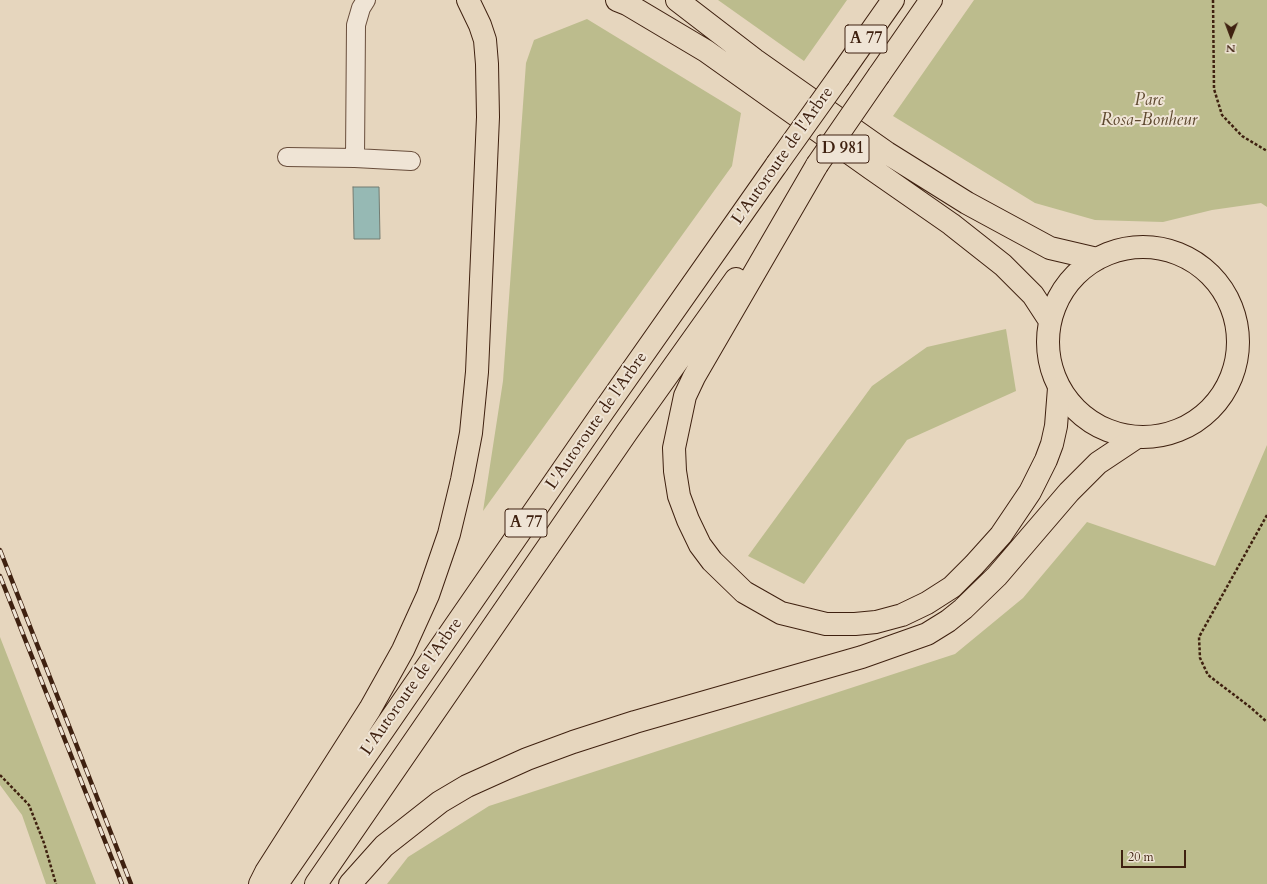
<!DOCTYPE html>
<html>
<head>
<meta charset="utf-8">
<style>
  body { margin:0 }
  #map { position:relative; width:1267px; height:884px; overflow:hidden; background:#e6d6be; font-family:Cardo,serif }
  canvas { display:block }
  .north { position:absolute; left:1211px; top:16px; width:40px; height:40px; -webkit-text-stroke:3px #efe4d5; paint-order:stroke; rotate:181deg; font-size:11px; font-weight:700; line-height:16px; text-align:center; color:#3f2110 }
  .north::after { content:''; display:block; margin:auto; width:14px; height:18px; background:#3f2110; clip-path:polygon(50% 0,100% 100%,50% 72%,0 100%) }
  .scale { position:absolute; left:1121px; top:850px; width:65px; height:18px; box-sizing:border-box; border:2px solid #3f2110; border-top:0; padding-left:5px; font-size:12px; line-height:14px; white-space:nowrap; color:#3f2110; -webkit-text-stroke:3px #efe4d5; paint-order:stroke }
</style>
</head>
<body>
<div id="map">
<canvas width="1267" height="884"></canvas>
<div class="north">N</div>
<div class="scale">20 m</div>
</div>
<script>
const ctx = document.querySelector('canvas').getContext('2d');
ctx.lineJoin = 'round';
function fill(path, color) { ctx.fillStyle = color; ctx.fill(path, 'evenodd'); }
const toPath = rows => new Path2D(rows.map(r => 'M' + r).join(''));
function strokePath(path, color, width, dash) { ctx.strokeStyle = color; ctx.lineWidth = width; ctx.lineCap = dash ? 'butt' : 'round'; ctx.setLineDash(dash || []); ctx.stroke(path); }
function label(font, color, halo, rows, align = 'center') {
  ctx.font = font + ' Cardo,serif'; ctx.lineWidth = 4; ctx.setLineDash([]); ctx.textBaseline = 'middle'; ctx.strokeStyle = halo; ctx.fillStyle = color; for (const [text, x, y, turn = 0] of rows) {
    ctx.save(); ctx.translate(x, y); ctx.rotate((+turn || 0) * Math.PI / 180); ctx.textAlign = isNaN(turn) ? turn : align; if (halo) ctx.strokeText(text, 0, 0); ctx.fillText(text, 0, 0); ctx.restore();
  }
}
const green = toPath([
  [718,0,847,0,804,61],
  [974,0,1267,0,1267,207,1261,203,1212,210,1163,222,1095,220,1035,203,893,116],
  [587,19,741,113,732,166,483,511,503,381,526,63,534,40],
  [1006,329,1016,391,907,440,804,584,748,556,872,386,927,347],
  [1267,445,1267,884,387,884,408,857,489,806,955,654,1023,598,1087,522,1215,566],
  [0,637,96,884,46,884,22,815,0,785]
]);
const water = toPath([
  [353,187,379,187,380,239,354,239,353,187]
]);
const path = toPath([
  [1213,0,1214,89,1222,115,1242,136,1267,151],
  [1267,515,1199,637,1200,658,1208,675,1250,707,1267,722],
  [0,775,29,805,44,843,56,884]
]);
const street = toPath([
  [287,157,355,158,356,25,361,8,366,0],
  [355,158,411,161]
]);
const primary = toPath([
  [617,0,627,4,706,51,872,169,951,224,1003,265,1033,295,1050,321],
  [677,0,755,60,887,153,967,203,1050,248,1097,259],
  '1048 342a95 95 0 1 1 190 0a95 95 0 1 1-190 0Z'
]);
const highway = toPath([
  [879,75,931,0],
  [839,77,893,0],
  [817,165,694,377,685,396,674,448,675,471,679,496,688,520,700,545,712,561,744,592,781,613,826,624,855,624,876,622,902,615,927,603,952,587,974,565,1001,535,1030,492,1046,460,1052,444,1056,426,1059,388],
  [260,884,266,872,370,709,403,650,428,595,449,534,462,480,471,433,477,372,488,117,487,64,485,40,480,25,468,0],
  [277,884,600,416,777,164],
  [316,884,627,432,736,279],
  [350,884,384,846,440,802,467,786,527,759,573,742,635,722,862,657,927,634,948,621,963,609,997,576,1069,492,1098,463,1137,437]
]);
const rail = toPath([
  [0,550,131,884],
  [0,576,122,884]
]);
const highwayBridge = toPath([
  [777,164,839,77],
  [817,165,879,75]
]);
const shields = [
  [866,39,42],
  [843,149,52],
  [526,523,42]
];
const shieldNames = [
  ["A 77",866,39],
  ["D 981",843,149],
  ["A 77",526,523]
];
const parkNames = [
  ["Parc",1149,101],
  ["Rosa-Bonheur",1149,121]
];
const streetNames = [
  ["L'Autoroute de l'Arbre",783,156,-55],
  ["L'Autoroute de l'Arbre",597,421,-55],
  ["L'Autoroute de l'Arbre",412,687,-55]
];
fill(green, '#bcbc8d');
fill(water, '#96b9b4');
strokePath(water, '#737c72', 1);
strokePath(street, '#694e3c', 20);
strokePath(primary, '#3f2110', 24);
strokePath(highway, '#3f2110', 24);
strokePath(path, '#3f2110', 2.5, [3, 2]);
strokePath(street, '#efe4d5', 18);
strokePath(primary, '#e6d6be', 22);
strokePath(highway, '#e6d6be', 22);
strokePath(rail, '#3f2110', 4.5);
strokePath(rail, '#efe4d5', 3, [9]);
strokePath(highwayBridge, '#3f2110', 24, []);
strokePath(highwayBridge, '#e6d6be', 22);
for (const [x, y, w] of shields) { const box = new Path2D(); box.roundRect(x - w / 2, y - 14, w, 28, 3); ctx.fillStyle = '#efe4d5'; ctx.fill(box); strokePath(box, '#3f2110', 1); }
label('bold 16px', '#3f2110', null, shieldNames);
label('italic 17px', '#5e482f', '#efe4d5', parkNames);
label('17px', '#3f2110', '#efe4d5', streetNames);
</script>
</body>
</html>
